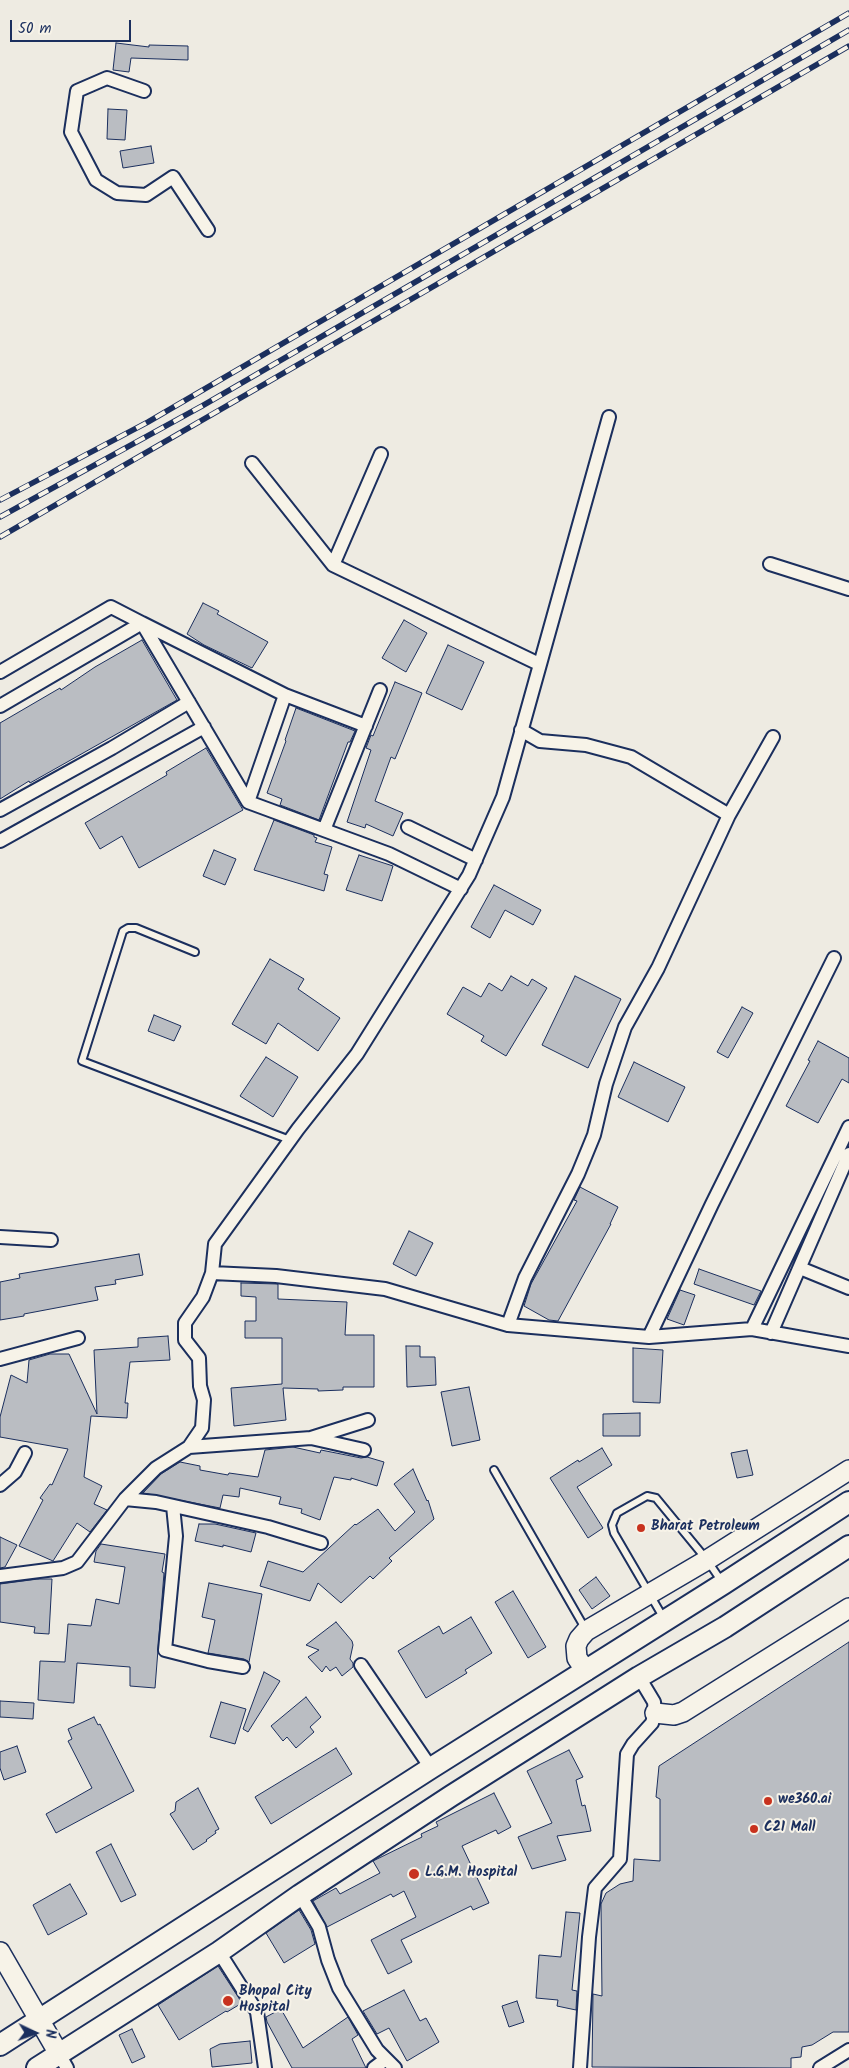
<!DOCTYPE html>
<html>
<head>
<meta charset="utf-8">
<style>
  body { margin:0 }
  #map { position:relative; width:849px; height:2068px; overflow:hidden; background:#eeebe2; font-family:Kalam,sans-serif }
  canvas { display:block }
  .north { position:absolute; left:10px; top:2008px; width:50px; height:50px; -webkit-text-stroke:4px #f7f3e8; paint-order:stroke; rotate:93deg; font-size:14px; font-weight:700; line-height:20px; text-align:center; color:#1b2f5e }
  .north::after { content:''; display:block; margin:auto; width:18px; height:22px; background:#1b2f5e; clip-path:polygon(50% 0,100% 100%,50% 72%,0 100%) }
  .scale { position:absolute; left:10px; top:20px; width:121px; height:22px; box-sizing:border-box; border:2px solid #1b2f5e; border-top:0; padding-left:6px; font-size:15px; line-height:18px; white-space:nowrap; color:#1b2f5e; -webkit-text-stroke:4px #f7f3e8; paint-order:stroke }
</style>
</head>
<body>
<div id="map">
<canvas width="849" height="2068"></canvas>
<div class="north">N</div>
<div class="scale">50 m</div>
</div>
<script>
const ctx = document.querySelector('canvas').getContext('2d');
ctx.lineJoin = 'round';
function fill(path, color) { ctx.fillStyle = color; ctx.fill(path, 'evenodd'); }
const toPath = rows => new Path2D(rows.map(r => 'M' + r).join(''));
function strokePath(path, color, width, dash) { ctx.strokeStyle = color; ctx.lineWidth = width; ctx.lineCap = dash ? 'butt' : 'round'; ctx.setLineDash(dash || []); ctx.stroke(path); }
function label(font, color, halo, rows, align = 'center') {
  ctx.font = font + ' Kalam,sans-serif'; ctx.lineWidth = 4; ctx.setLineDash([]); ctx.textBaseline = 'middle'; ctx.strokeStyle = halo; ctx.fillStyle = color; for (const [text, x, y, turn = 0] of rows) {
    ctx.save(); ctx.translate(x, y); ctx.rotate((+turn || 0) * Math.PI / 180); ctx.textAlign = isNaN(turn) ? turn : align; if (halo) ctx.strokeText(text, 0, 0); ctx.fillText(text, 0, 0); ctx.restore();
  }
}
const building = toPath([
  [116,43,149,47,149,45,188,46,188,60,131,58,129,72,113,70,116,43],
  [108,109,127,110,125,140,107,139,108,109],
  [151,146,154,163,123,168,120,151,151,146],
  [203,603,219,611,217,614,268,642,252,668,204,645,187,634,203,603],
  [404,620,427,633,406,672,382,658,404,620],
  [142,640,177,700,30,783,29,781,0,799,0,723,60,688,61,690,95,667,142,640],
  [448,645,484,662,462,710,426,693,448,645],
  [395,682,422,693,395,759,391,757,375,801,403,813,393,836,366,824,365,828,347,822,371,750,366,748,371,735,373,736,395,682],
  [296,708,355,731,350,742,348,742,319,820,280,805,282,799,267,793,286,741,285,740,296,708],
  [206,748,243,810,139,868,122,836,100,849,85,823,167,775,166,772,206,748],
  [274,820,314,835,314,837,317,838,315,842,332,847,324,874,328,875,324,891,254,870,274,820],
  [214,850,236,859,225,885,203,876,214,850],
  [359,855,393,866,382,901,346,890,359,855],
  [494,885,541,910,533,925,505,910,490,938,471,927,494,885],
  [270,959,304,979,298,989,340,1018,318,1051,278,1023,266,1044,232,1024,270,959],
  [511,976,528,986,532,979,547,988,506,1056,481,1041,484,1036,447,1014,463,987,481,997,489,983,502,991,511,976],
  [575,976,621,999,588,1068,542,1045,575,976],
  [742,1007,753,1013,728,1058,717,1052,742,1007],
  [154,1015,181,1026,174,1041,148,1031,154,1015],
  [818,1041,849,1058,849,1083,842,1079,818,1123,786,1106,810,1061,808,1060,818,1041],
  [266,1057,298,1077,273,1117,240,1096,266,1057],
  [634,1062,685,1087,668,1122,618,1097,634,1062],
  [580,1187,618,1207,610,1224,611,1224,558,1321,549,1320,524,1306,531,1284,577,1201,574,1200,580,1187],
  [409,1231,433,1243,416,1276,393,1264,409,1231],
  [139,1254,143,1275,115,1280,116,1284,95,1287,98,1300,24,1314,24,1316,0,1320,0,1282,20,1278,19,1274,139,1254],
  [699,1269,761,1291,754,1305,694,1284,699,1269],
  [241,1283,278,1284,278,1299,347,1302,345,1335,374,1335,374,1387,343,1387,343,1390,318,1391,318,1389,283,1388,286,1420,234,1426,231,1388,282,1384,282,1338,245,1338,245,1321,256,1321,256,1297,241,1296,241,1283],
  [680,1290,695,1295,684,1325,667,1319,680,1290],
  [168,1336,170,1360,130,1362,125,1403,128,1403,127,1418,91,1416,84,1477,102,1486,94,1504,107,1510,90,1532,77,1523,53,1561,19,1546,43,1500,40,1498,50,1484,52,1485,68,1449,0,1437,0,1417,11,1375,27,1383,29,1360,50,1354,69,1354,97,1414,94,1350,138,1347,138,1338,168,1336],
  [406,1346,420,1346,420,1357,435,1357,436,1385,407,1387,406,1346],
  [633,1348,663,1350,660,1403,633,1402,633,1348],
  [469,1387,480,1440,452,1446,441,1392,469,1387],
  [640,1413,640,1436,603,1436,603,1414,640,1413],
  [293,1447,320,1453,321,1450,361,1458,367,1457,384,1462,377,1486,351,1478,351,1480,334,1477,320,1520,301,1513,302,1509,279,1504,281,1497,240,1488,239,1497,223,1495,220,1508,143,1493,161,1474,180,1462,200,1466,200,1470,228,1475,229,1473,258,1477,265,1450,293,1447],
  [602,1448,612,1465,577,1487,603,1528,588,1538,550,1478,578,1460,579,1462,602,1448],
  [747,1450,753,1475,737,1478,731,1453,747,1450],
  [413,1469,427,1501,428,1500,434,1519,389,1558,392,1561,373,1579,370,1576,341,1603,318,1583,310,1601,260,1586,268,1561,303,1572,355,1524,356,1525,378,1509,395,1531,415,1512,394,1484,413,1469],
  [199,1524,215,1524,256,1533,251,1552,223,1545,223,1547,195,1541,199,1524],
  [0,1537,17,1545,5,1567,0,1568,0,1537],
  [101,1544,165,1554,162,1572,164,1573,155,1688,130,1686,130,1667,77,1663,74,1703,38,1700,40,1661,65,1662,68,1624,91,1626,96,1599,119,1604,125,1567,94,1562,96,1551,101,1544],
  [596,1577,610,1596,592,1609,579,1590,596,1577],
  [38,1579,52,1579,49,1634,34,1633,35,1627,0,1622,0,1584,38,1579],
  [209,1583,262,1594,249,1662,244,1659,208,1653,215,1620,202,1617,209,1583],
  [513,1591,546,1647,528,1658,495,1602,513,1591],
  [471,1617,492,1653,465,1670,467,1673,426,1698,398,1651,439,1626,443,1634,471,1617],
  [336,1622,352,1641,353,1645,350,1659,353,1663,353,1667,342,1676,336,1667,330,1671,326,1666,322,1672,308,1657,319,1650,306,1645,336,1622],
  [849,1642,849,2032,833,2032,812,2045,802,2047,801,2057,791,2058,791,2068,592,2067,593,1994,602,1996,601,1904,606,1893,620,1884,633,1881,634,1859,660,1861,660,1799,656,1797,659,1766,849,1642],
  [264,1672,280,1681,248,1732,243,1729,264,1672],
  [306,1697,321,1717,310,1727,314,1732,296,1748,287,1737,283,1741,271,1726,306,1697],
  [0,1701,34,1703,33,1719,0,1717,0,1701],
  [221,1702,246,1709,235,1744,210,1737,221,1702],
  [94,1717,98,1725,100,1724,134,1791,56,1833,46,1814,92,1788,68,1741,72,1739,68,1729,94,1717],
  [17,1746,26,1772,4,1780,0,1768,0,1752,17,1746],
  [336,1748,352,1774,271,1824,255,1797,336,1748],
  [569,1750,583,1777,576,1780,582,1806,585,1805,591,1831,557,1836,566,1860,532,1869,518,1837,552,1823,527,1771,569,1750],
  [198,1788,219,1829,215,1831,216,1833,206,1840,207,1841,193,1850,170,1814,175,1811,176,1802,198,1788],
  [494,1793,511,1827,498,1834,496,1830,462,1846,489,1903,473,1910,471,1906,401,1940,412,1962,388,1974,371,1940,416,1917,404,1891,393,1897,391,1894,327,1927,313,1901,336,1888,340,1894,380,1873,373,1861,422,1837,421,1834,438,1826,436,1822,494,1793],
  [111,1844,136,1895,121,1902,96,1852,111,1844],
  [70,1884,87,1914,48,1935,33,1905,70,1884],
  [299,1910,311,1930,315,1944,284,1963,266,1933,299,1910],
  [566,1912,580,1913,572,1990,577,1991,576,2010,557,2006,558,2000,536,1998,539,1955,561,1957,566,1912],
  [218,1966,242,2003,227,2012,226,2011,179,2040,158,2005,218,1966],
  [404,1990,420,2021,426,2018,439,2042,407,2061,389,2028,377,2034,363,2011,404,1990],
  [517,2001,524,2022,509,2027,502,2006,517,2001],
  [281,2009,303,2048,348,2017,358,2035,352,2039,366,2068,292,2068,267,2022,266,2017,281,2009],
  [132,2029,145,2057,132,2063,119,2035,132,2029],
  [250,2041,252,2063,212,2067,210,2049,220,2044,250,2041]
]);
const lane = toPath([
  [195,952,136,928,128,928,123,931,82,1061,290,1140],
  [494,1470,586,1630],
  [663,1617,614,1533,612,1525,617,1513,647,1496,656,1498,707,1560,722,1582]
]);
const street = toPath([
  [144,91,107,78,77,91,71,132,96,180,117,193,146,195,173,177,208,230],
  [252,463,333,565,539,664],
  [770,564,849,589],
  [333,565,381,454],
  [0,672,111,607,142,623,248,802,389,854,461,889],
  [285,695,366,726],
  [0,706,142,623,285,695,248,802],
  [521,730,540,741,586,745,631,757,729,815],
  [0,810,112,748,189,702],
  [408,827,476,860],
  [324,830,380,690],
  [0,841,204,727],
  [0,1237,51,1240],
  [800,1268,849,1288],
  [212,1273,276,1276,385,1289,508,1325,649,1337,752,1329,849,1346],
  [508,1325,525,1278,578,1174,594,1135,606,1084,625,1027,658,968,729,815,773,737],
  [752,1329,849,1127],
  [771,1333,849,1154],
  [649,1337,712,1204,834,958],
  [0,1359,78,1338],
  [311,1438,364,1450],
  [189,1447,202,1428,204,1400,200,1386,199,1358,185,1340,185,1323,203,1297,212,1273,215,1244,298,1129,357,1054,469,875,503,797,609,417],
  [0,1485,15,1472,25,1453],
  [125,1499,156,1502,268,1527,321,1543],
  [173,1506,176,1536,165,1650,208,1661,243,1667],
  [0,1576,63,1568,77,1562,125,1499,156,1468,189,1447,311,1438,368,1420],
  [361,1665,431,1768],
  [300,1895,319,1927,328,1960,339,1988,377,2050,395,2068],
  [219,1952,257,2012,265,2068],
  [59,2054,67,2068],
  [374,2068,386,2059],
  [580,2068,589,1937,595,1888,620,1859,627,1754,633,1744,652,1723,655,1713,654,1702,639,1677],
  [820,2068,849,2050]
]);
const secondary = toPath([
  [586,1671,577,1658,576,1646,579,1639,586,1631,707,1560,849,1470],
  [655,1713,674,1715,683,1712,849,1608],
  [0,1952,59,2054]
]);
const primary = toPath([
  [0,2045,431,1768,723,1584,849,1502],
  [37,2068,219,1952,300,1895,451,1796,639,1677,725,1627,849,1546]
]);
const rail = toPath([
  [0,500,148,422,849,13],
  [0,517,202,406,849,30],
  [0,537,849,46]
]);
const markers = [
  [641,1528,5,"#c8321e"],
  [768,1801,5,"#c8321e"],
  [754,1829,5,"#c8321e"],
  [414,1874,6,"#c8321e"],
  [228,2001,6,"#c8321e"]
];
const poiNames = [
  ["Bharat Petroleum",651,1528],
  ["we360.ai",778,1801],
  ["C21 Mall",764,1829],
  ["L.G.M. Hospital",425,1874],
  ["Bhopal City",239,1993],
  ["Hospital",239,2009]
];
fill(building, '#babdc2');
strokePath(building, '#1b2f5e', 1);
strokePath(lane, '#1b2f5e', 10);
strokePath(street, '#1b2f5e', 16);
strokePath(secondary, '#1b2f5e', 22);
strokePath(primary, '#1b2f5e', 24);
strokePath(lane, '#f7f3e8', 6);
strokePath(street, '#f7f3e8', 12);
strokePath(secondary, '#f7f3e8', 19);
strokePath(primary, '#f7f3e8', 20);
strokePath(rail, '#1b2f5e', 5.5);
strokePath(rail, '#f7f3e8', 4, [11]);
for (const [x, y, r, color] of markers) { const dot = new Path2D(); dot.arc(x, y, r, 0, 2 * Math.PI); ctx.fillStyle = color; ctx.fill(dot); strokePath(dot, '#f7f3e8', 2); }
label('bold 14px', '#1b2f5e', '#f7f3e8', poiNames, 'left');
</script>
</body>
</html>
